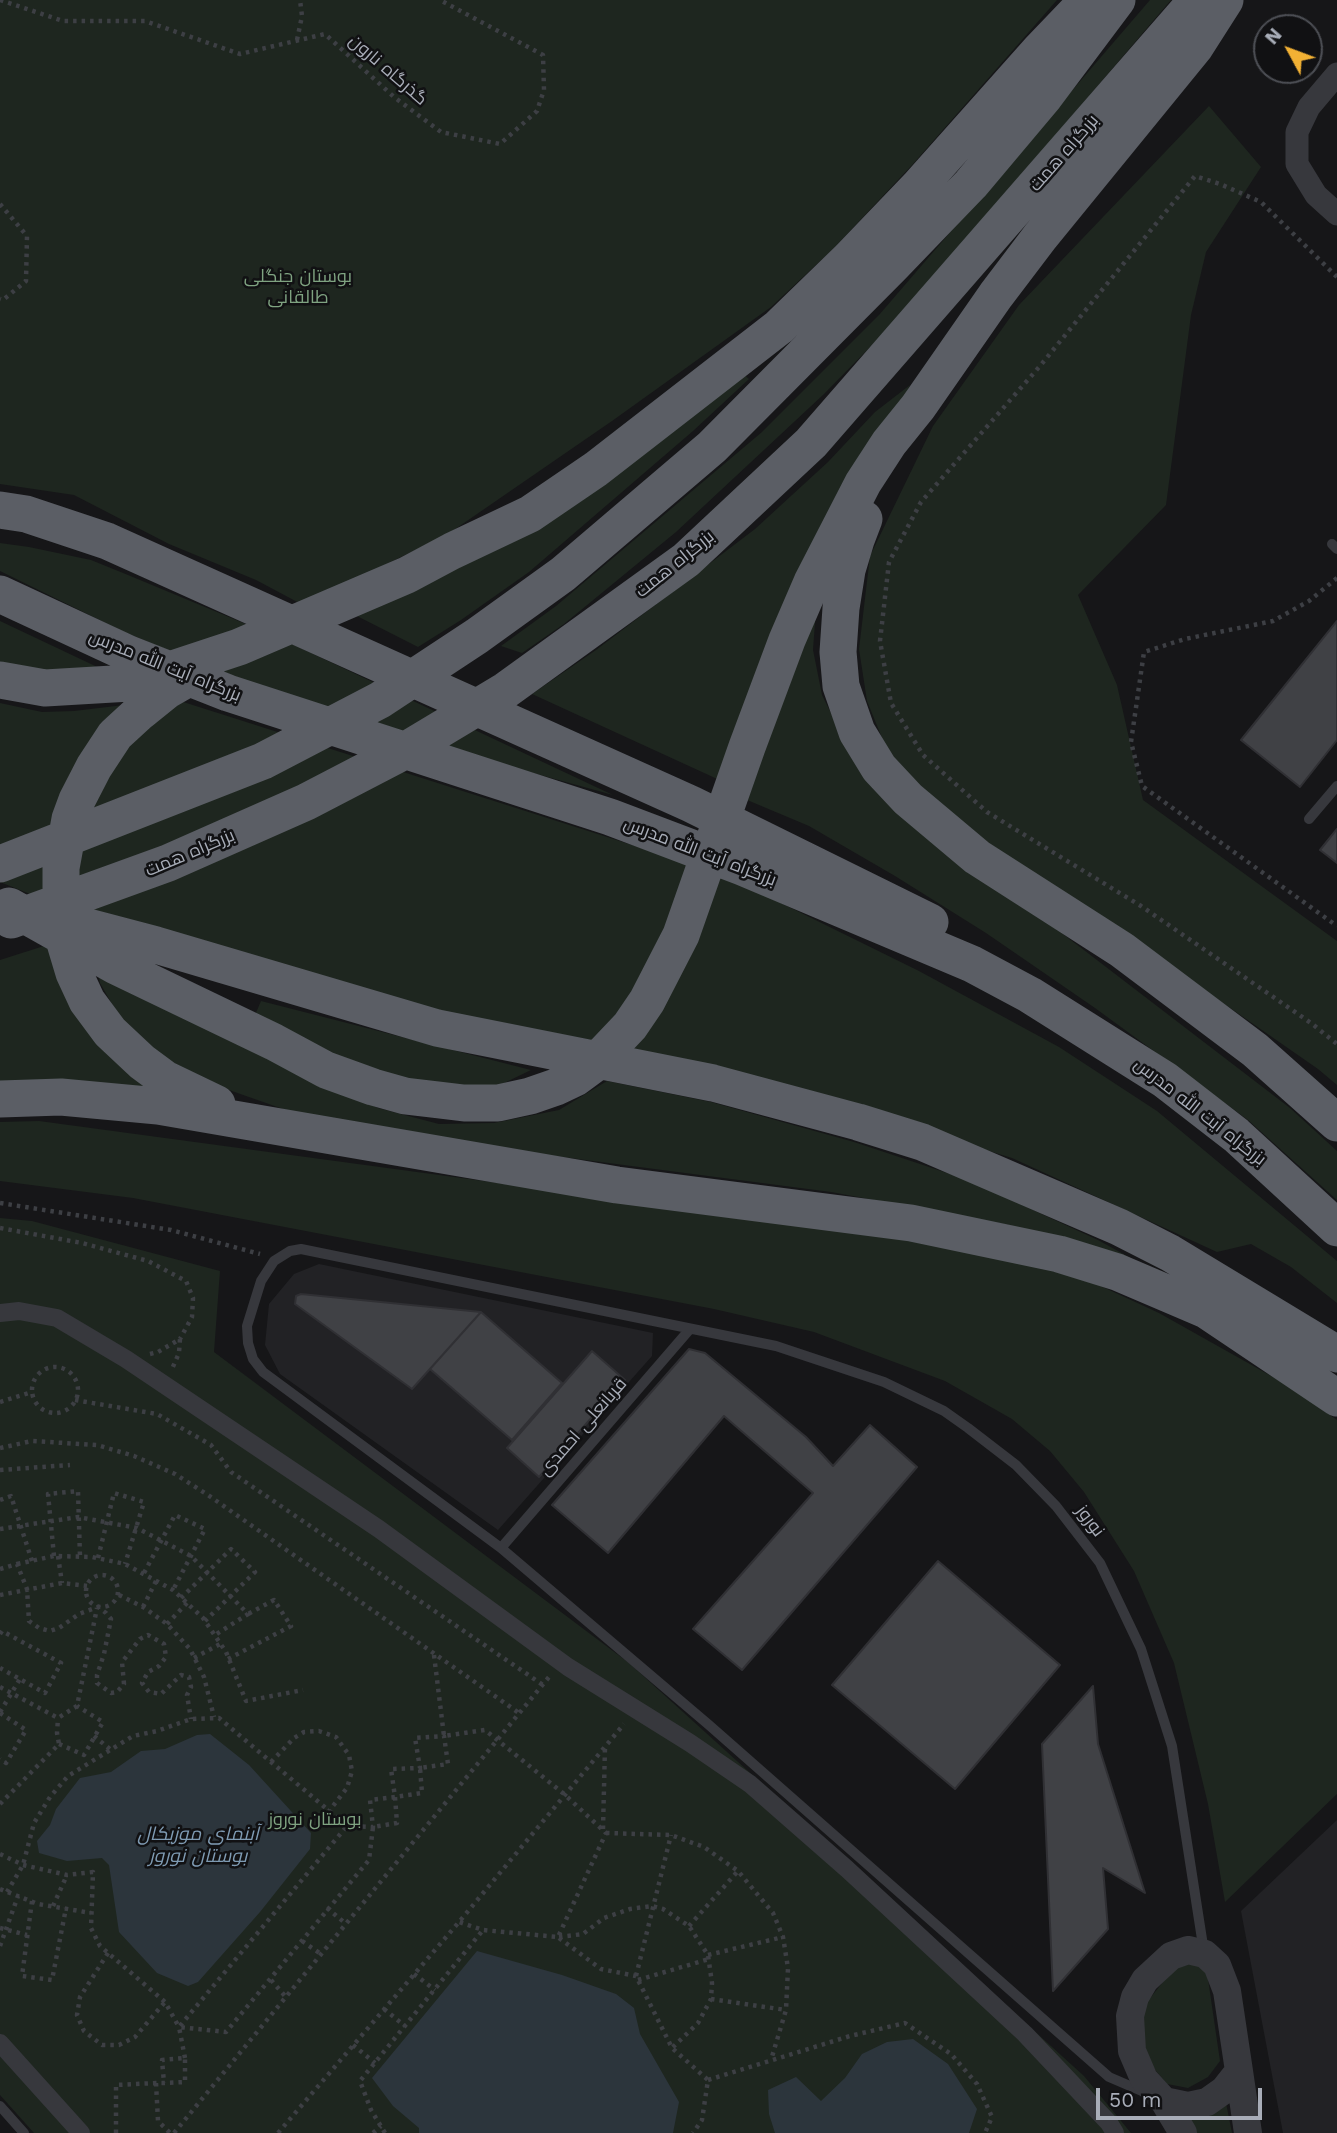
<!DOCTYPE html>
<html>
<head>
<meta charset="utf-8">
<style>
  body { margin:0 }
  #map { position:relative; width:1337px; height:2133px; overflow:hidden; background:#161618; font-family:"Work Sans",sans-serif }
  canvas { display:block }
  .north { position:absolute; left:1253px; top:14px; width:70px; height:70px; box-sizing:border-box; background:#111113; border:2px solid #4d4f55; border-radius:50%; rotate:311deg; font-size:19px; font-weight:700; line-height:28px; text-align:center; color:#a8adb8 }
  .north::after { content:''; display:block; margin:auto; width:24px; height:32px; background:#f2b134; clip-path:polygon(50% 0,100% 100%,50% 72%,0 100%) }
  .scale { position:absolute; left:1096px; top:2088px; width:166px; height:32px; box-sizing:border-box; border:4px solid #a8adb8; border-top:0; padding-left:9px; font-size:21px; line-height:24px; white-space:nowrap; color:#a8adb8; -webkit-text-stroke:5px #111113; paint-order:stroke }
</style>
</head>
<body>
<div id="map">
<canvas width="1337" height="2133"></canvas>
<div class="north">N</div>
<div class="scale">50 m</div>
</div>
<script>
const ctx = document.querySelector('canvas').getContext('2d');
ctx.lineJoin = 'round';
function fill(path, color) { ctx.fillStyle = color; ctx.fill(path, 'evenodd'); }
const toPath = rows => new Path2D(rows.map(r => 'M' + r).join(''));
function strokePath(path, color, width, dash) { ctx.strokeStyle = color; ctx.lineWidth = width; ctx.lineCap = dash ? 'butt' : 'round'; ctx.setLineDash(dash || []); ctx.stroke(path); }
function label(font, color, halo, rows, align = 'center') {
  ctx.font = font + ' "Work Sans",Cairo,sans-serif'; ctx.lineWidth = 5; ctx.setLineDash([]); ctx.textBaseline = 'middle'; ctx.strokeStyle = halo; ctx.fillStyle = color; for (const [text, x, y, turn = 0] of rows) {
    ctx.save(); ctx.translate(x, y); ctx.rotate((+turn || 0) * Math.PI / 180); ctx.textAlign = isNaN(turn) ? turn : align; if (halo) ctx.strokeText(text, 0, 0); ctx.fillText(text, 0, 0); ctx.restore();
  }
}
const built = toPath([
  [319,1264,653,1333,652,1356,498,1530,280,1374,265,1345,269,1304,294,1274],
  [1337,1820,1337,2133,1283,2133,1241,1911]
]);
const green = toPath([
  [0,0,1057,0,913,164,833,249,771,307,612,421,448,534,303,605,256,580,169,544,74,495,0,484],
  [1150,0,1171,0,966,240,876,341,824,394,676,532,564,624,522,653,501,646,556,606,762,432,879,315],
  [1209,106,1261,167,1206,252,1191,315,1166,505,1078,595,1117,685,1143,800,1337,941,1337,1085,1318,1069,1236,1012,936,807,891,760,867,701,859,649,870,556,933,426,1019,305],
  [740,371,749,379,693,431,529,572,461,620,418,647,355,615],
  [910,385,726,783,532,694,596,650,755,529,828,462,875,412],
  [0,543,29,547,91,560,128,575,277,637,613,795,384,732,207,666,124,632,0,571],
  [816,609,813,650,822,695,844,739,1033,911,1290,1108,1337,1151,1337,1200,1248,1120,1095,1008,986,933,895,876,809,826,740,797],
  [0,621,110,673,0,674],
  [174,699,720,873,919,971,1059,1047,1157,1111,1337,1261,1337,1303,1291,1267,1251,1244,1217,1252,1012,1158,887,1120,627,1053,329,985,30,894,0,882,0,703,42,712,74,711],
  [47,945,159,1093,0,1088,0,960],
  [98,974,295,1072,378,1108,439,1124,494,1123,559,1110,607,1081,711,1102,854,1142,968,1180,1098,1240,1156,1272,1009,1225,831,1192,478,1146,286,1110,209,1083,144,1046,120,1018,100,983],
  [261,1001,531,1070,498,1086,423,1090,252,1022],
  [39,1121,617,1199,899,1231,1064,1269,1159,1313,1289,1386,1337,1420,1337,1794,1225,1902,1208,1804,1174,1663,1134,1571,1084,1492,1050,1451,1012,1419,945,1381,814,1332,714,1309,133,1198,0,1181,0,1122],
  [0,1218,32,1221,220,1271,214,1352,629,1663,1084,2076,1131,2133,34,2133,0,2095],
  [1191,1961,1207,1972,1220,2061,1208,2077,1188,2088,1167,2084,1151,2065,1142,2039,1144,2006,1177,1964],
  [1226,2103,1232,2133,1196,2133,1182,2117]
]);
const water = toPath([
  [210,1734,249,1765,311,1833,310,1849,260,1912,198,1982,188,1986,157,1973,119,1932,109,1865,102,1858,67,1861,39,1853,37,1841,50,1825,56,1809,80,1778,111,1772,141,1751,165,1749,197,1735],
  [477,1951,562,1975,616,1994,634,2008,640,2034,679,2102,673,2133,419,2133,419,2128,393,2106,372,2078],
  [913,2039,948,2064,977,2109,969,2133,775,2133,769,2114,768,2090,796,2077,821,2101,845,2078,862,2054,887,2042]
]);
const building = toPath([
  [1337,621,1337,740,1300,787,1241,740,1337,621],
  [1337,829,1337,863,1320,850,1337,829],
  [301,1294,481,1312,412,1389,295,1304,296,1296,301,1294],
  [481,1312,562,1383,512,1440,430,1369,481,1312],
  [689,1349,705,1353,806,1437,833,1466,870,1425,917,1467,742,1670,693,1629,813,1493,724,1416,608,1553,552,1505,689,1349],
  [592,1351,625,1380,539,1477,507,1448,592,1351],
  [938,1561,1060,1665,955,1789,832,1685,938,1561],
  [1093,1686,1098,1744,1145,1893,1103,1868,1108,1929,1053,1991,1042,1744,1093,1686]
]);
const path = toPath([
  [0,0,63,21,145,21,240,54,325,34,394,97,441,132,500,144,537,111,544,90,543,55,440,0],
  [297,40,302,16,300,0],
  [0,204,27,236,26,281,3,300,0,299],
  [1337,277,1261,202,1220,184,1195,176,1040,366,921,502,889,562,880,641,891,703,923,755,987,812,1141,906,1311,1023,1337,1044],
  [1337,578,1309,601,1273,621,1185,639,1144,652,1131,742,1142,786,1337,926],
  [0,1203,171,1230,260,1254],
  [0,1228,82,1243,148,1261,186,1281,193,1298,192,1317,180,1339],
  [150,1354,158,1352,180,1339,179,1353,172,1369],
  '32 1390a23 23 0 1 1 46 0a23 23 0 1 1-46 0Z',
  [75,1400,157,1414,211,1445,231,1472,543,1685],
  [0,1402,32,1392],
  [0,1448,32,1441,97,1445,134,1456,175,1474,208,1495,519,1713],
  [0,1470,70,1465],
  [0,1500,11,1496,32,1561],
  [0,1529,78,1517,137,1528,191,1556,248,1614,215,1635],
  [54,1556,48,1494,78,1491,80,1557],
  [58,1556,62,1583],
  [98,1558,114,1493,144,1502,125,1564],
  [17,1564,54,1556,92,1557,125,1564,173,1590,203,1618,226,1652,246,1701,303,1690],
  [0,1569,17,1564,27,1589,29,1621,39,1628,50,1631,59,1628,79,1614,98,1607,106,1613,111,1619,104,1654,97,1675,97,1683,111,1693,117,1692,124,1684,122,1662,140,1639,148,1635,164,1644,166,1657,159,1666,148,1672,142,1683,149,1692,161,1694,181,1675,189,1677,191,1687,187,1695,191,1719],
  [144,1573,175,1515,205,1529,173,1590],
  '86 1591a16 16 0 1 1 32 0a16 16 0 1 1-32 0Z',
  [0,1595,62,1583,87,1586],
  [119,1595,143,1607,167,1624,190,1649,204,1677,214,1717],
  [181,1598,231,1549,255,1572,205,1621],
  [143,1607,156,1581],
  [167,1624,187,1603],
  [0,1634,2,1631,61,1663,45,1693,0,1668],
  [434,1655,444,1736,485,1730,564,1794,606,1833,558,1937,483,1930,459,1922],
  [194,1658,220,1644],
  [228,1659,291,1626,274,1600,248,1614],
  [0,1687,58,1718,77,1706,97,1608],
  [0,1712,20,1679],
  [0,1713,26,1730,6,1763,0,1759],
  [94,1736,111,1750],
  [59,1744,84,1755,103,1722,77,1706],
  [271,1762,294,1738,304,1732,319,1731,336,1737,349,1755,352,1771,347,1788,329,1811],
  [0,1804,59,1744,57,1733,58,1718],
  [603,1829,605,1747],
  [606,1833,671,1835,704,1847,738,1871,773,1913,783,1937,788,1968,786,2010,771,2060],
  [0,1854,23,1865,67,1875,93,1872,91,1928,100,1946,165,2002,179,2027,347,1826,219,1718,191,1719,157,1731,133,1736,68,1776,50,1797,34,1823,23,1865,7,1892],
  [0,1889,38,1904,91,1913],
  [32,1901,22,1976,52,1980,66,1908],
  [53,1906,67,1875],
  [327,1908,345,1923],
  [689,1926,738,1871],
  [0,1928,27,1935],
  [559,1937,583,1934,604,1918,630,1909,652,1906,663,1909,689,1926,708,1955,712,1983,711,1999,698,2023,672,2048],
  [559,1938,601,1969,636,1976,672,2048,708,2080,702,2120,693,2133],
  [302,1941,321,1954],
  [0,1946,18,1896],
  [108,1953,80,1997,77,2015,84,2031,102,2045,119,2045,135,2037,165,2002],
  [708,1955,783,1937],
  [414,1974,435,1990],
  [636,1976,671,1835],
  [271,1980,285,1996],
  [638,1980,709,1959],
  [711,1999,786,2010],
  [384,2009,405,2026],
  [353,2045,375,2063],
  [185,2058,179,2027,226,2032,369,1860,373,1827,397,1823,395,1797,422,1793,420,1768,448,1764,444,1736,415,1738,420,1768,391,1769,395,1797,370,1800,373,1827,347,1826],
  [708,2080,850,2036,905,2023,951,2054,977,2084,992,2117,985,2133],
  [156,2083,158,2121,170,2133],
  [116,2133,116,2085,156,2083,164,2083,185,2082,185,2058,162,2060,164,2083],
  [174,2133,549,1677],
  [278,2133,459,1922,624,1724],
  [373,2133,381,2126],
  [385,2133,371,2110,360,2081,483,1930]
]);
const service = toPath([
  [1332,544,1337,549],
  [1309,819,1337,786],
  [501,1548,690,1329],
  [1144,2092,1109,2077,709,1725,501,1548,263,1372,253,1359,248,1343,247,1326,261,1281,274,1261,290,1251,301,1249,776,1346,884,1382,944,1411,968,1428,1016,1465,1056,1506,1100,1563,1141,1649,1172,1746,1204,1952],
  [0,2106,24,2133]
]);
const pedestrian = toPath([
  [0,1313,19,1311,57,1318,126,1359,379,1529,568,1667,690,1743,750,1784,847,1869,1025,2034,1109,2123,1115,2133],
  [0,2043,81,2133]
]);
const minor = toPath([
  [1337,74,1309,107,1297,132,1297,164,1316,195,1337,214]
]);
const tertiary = toPath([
  [1188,1950,1205,1954,1217,1965,1227,1991,1239,2071,1224,2090,1207,2102,1188,2106,1164,2101,1144,2079,1132,2051,1130,2016,1135,1997,1145,1980,1171,1956,1188,1950],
  [1239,2071,1248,2133],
  [1164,2101,1183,2133]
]);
const trunk = toPath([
  [0,510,26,514,107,541,691,804,930,922],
  [864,519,856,540,847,570,841,608,838,652,841,686,857,732,879,768,908,799,977,857,1122,950,1255,1050,1337,1123],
  [0,594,129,654,228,693,610,817,742,867,972,964,1030,995,1165,1080,1236,1135,1337,1228],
  [194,675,166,691,140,712,115,735,94,767,77,800,70,819,61,868,61,915,65,943,74,973,87,1001,110,1032,142,1062,165,1079,217,1104],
  [0,680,45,688,130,683,239,647,407,575,452,551,530,514,596,469,779,327,849,259,919,186,1040,50,1088,0],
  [0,864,263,761,380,700,477,636,563,574,712,447,892,266,971,184,1045,96,1117,0],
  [9,906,116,966,274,1042,326,1070,373,1087,405,1096,439,1100,464,1103,498,1103,530,1096,556,1087,575,1078,594,1064,630,1026,647,1001,681,935,747,747,787,640,812,582,863,483,889,443,918,407,996,295,1040,237,1195,47,1225,0],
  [11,920,168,863,306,802,406,750,506,690,686,560,811,443,1197,0],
  [61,920,156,945,437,1028,713,1083,858,1122,922,1142,1119,1227,1170,1253,1337,1354],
  [0,1099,61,1097,158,1106,617,1185,911,1223,1059,1254,1117,1272,1206,1310,1337,1398]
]);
const streetNames = [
  ["گذرگاه نارون",388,70,41],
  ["بزرگراه همت",1064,153,-49],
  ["بزرگراه همت",675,564,-39],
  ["بزرگراه آیت الله مدرس",165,666,22],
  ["بزرگراه آیت الله مدرس",700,852,21],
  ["بزرگراه همت",190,853,-23],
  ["بزرگراه آیت الله مدرس",1200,1112,38],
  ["قربانعلی احمدی",583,1427,-49],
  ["نوروز",1090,1521,53]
];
const parkNames = [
  ["بوستان جنگلی",298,277],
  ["طالقانی",298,298],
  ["بوستان نوروز",315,1820]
];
const waterNames = [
  ["آبنمای موزیکال",198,1834],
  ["بوستان نوروز",198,1856]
];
fill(built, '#222225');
fill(green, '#1e261f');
fill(water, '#2c353c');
fill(building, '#404145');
strokePath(building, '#303034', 2);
strokePath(path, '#3d3f44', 4.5, [3.5, 5]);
strokePath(service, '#37383d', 10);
strokePath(pedestrian, '#37383d', 18);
strokePath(minor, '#37383d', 23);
strokePath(tertiary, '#37383d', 28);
strokePath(trunk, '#5b5e65', 37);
label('18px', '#a8adb8', '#111113', streetNames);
label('18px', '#7fa381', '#111113', parkNames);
label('italic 19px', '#7f9bb3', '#111113', waterNames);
</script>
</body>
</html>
